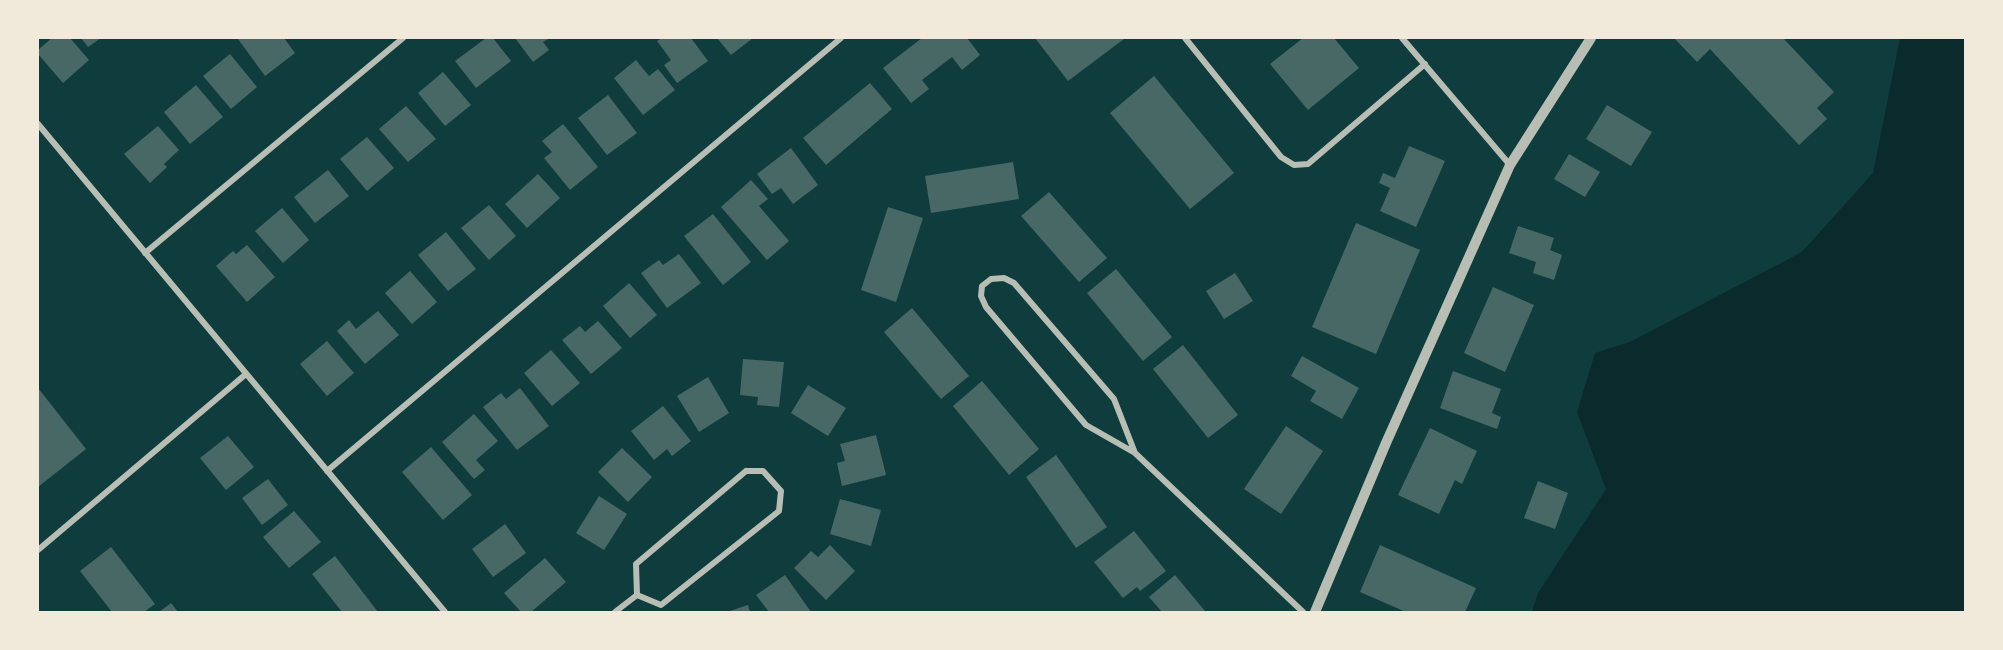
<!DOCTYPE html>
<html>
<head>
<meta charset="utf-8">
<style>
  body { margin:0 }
  #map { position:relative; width:2003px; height:650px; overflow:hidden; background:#0f3d3e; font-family:"DejaVu Sans",sans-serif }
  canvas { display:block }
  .frame { position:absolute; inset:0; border:39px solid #f1e9da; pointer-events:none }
</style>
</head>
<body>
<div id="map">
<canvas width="2003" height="650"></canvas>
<div class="frame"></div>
</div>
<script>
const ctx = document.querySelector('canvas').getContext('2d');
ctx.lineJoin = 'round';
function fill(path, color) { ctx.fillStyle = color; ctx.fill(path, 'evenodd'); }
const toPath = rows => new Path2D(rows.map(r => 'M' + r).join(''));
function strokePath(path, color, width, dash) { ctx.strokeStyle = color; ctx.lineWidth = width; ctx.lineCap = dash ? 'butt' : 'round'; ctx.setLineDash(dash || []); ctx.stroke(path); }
const water = toPath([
  [1900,38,1965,38,1965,612,1532,612,1538,593,1606,489,1577,412,1595,353,1630,342,1802,252,1873,173]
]);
const building = toPath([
  [52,38,70,38,89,60,63,83,38,54,38,50],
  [81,38,101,38,88,47],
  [239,38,284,38,295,53,265,76,238,39],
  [486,38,493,38,511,61,476,88,455,61],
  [515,38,550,38,543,42,549,50,533,62],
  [662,38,691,38,708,61,677,83,664,65,671,60,657,41],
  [717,38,753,38,731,55],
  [922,38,967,38,980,55,962,70,952,57,922,80,929,89,911,103,883,68],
  [1035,38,1123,38,1124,39,1068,81],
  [1303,38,1334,38,1359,68,1308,110,1270,64],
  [1674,38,1783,38,1834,92,1817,108,1827,119,1799,145,1710,49,1697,62],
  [230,54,257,87,231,109,203,76],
  [636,60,649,76,658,69,675,90,643,115,614,78],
  [443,72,471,105,445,126,418,93],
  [1154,76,1234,173,1190,209,1110,113],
  [870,83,892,109,826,165,803,138],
  [196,85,223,117,190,144,164,112],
  [608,95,637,133,607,155,578,118],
  [1607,105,1652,132,1631,166,1586,139],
  [406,106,436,139,408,162,379,129],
  [563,124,598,167,570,190,544,158,552,152,542,141],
  [158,126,179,150,164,164,167,167,150,183,124,154],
  [367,137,394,168,367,191,340,159],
  [1409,146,1445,161,1416,227,1380,211,1390,188,1379,183,1383,173,1395,178],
  [791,148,818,185,793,204,781,188,772,194,757,174],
  [1569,154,1600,172,1585,197,1554,179],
  [1013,162,1019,199,931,213,925,176],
  [328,170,349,196,315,223,294,197],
  [538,174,560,198,527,228,505,204],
  [751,180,768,199,759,206,789,241,767,260,721,207],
  [1049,192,1107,258,1079,282,1021,216],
  [489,205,516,236,489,260,461,228],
  [888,207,923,218,896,302,861,290],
  [282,208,309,240,283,263,255,231],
  [713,214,751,262,723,285,684,236],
  [1356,223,1420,250,1376,354,1312,327],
  [1518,226,1554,238,1550,250,1562,255,1554,280,1533,273,1536,262,1509,253],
  [446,232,476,269,448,291,418,255],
  [247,245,275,277,247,302,216,266,233,251,236,254],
  [679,254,701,283,667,308,641,273,659,260,663,265],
  [1116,269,1172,337,1143,361,1087,293],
  [410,271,437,302,412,324,385,293],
  [1235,273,1253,301,1224,319,1206,291],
  [629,283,657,315,630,338,603,306],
  [1493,287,1534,305,1505,372,1464,353],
  [912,308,969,376,941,399,884,332],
  [378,311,399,335,365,364,337,331,349,320,356,329],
  [598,321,622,348,591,374,562,340,580,326,585,332],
  [327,341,354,373,327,396,300,364],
  [1183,345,1238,415,1208,438,1153,369],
  [551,350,580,383,552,406,524,373],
  [1302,356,1359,388,1342,419,1310,401,1316,391,1291,376],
  [743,359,784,362,779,407,757,405,758,397,740,395],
  [1453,371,1501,389,1492,413,1501,417,1497,429,1440,408],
  [708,377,729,413,699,432,677,396],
  [982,381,1039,449,1009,475,953,406],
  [808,385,846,408,828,436,791,413],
  [38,388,86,449,38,487],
  [520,388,549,426,517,450,483,407,501,393,506,399],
  [663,406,691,441,672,456,667,449,654,460,631,431],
  [474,414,498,441,476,460,485,470,474,479,442,442],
  [1286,426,1323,451,1281,514,1244,489],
  [1430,428,1477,451,1462,484,1455,480,1439,514,1398,495],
  [876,435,886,475,842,486,837,463,845,461,840,444],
  [228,436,254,467,226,490,200,458],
  [431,447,472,495,443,520,402,472],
  [622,448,652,477,628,502,598,472],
  [1056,455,1107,527,1076,548,1026,477],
  [268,479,288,505,262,525,242,498],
  [1538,481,1568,493,1555,529,1524,518],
  [599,496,627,514,604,550,576,533],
  [840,499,881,510,871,546,830,534],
  [294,511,321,542,289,568,263,537],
  [505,524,526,553,493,577,472,549],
  [1134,531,1166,571,1140,591,1137,587,1123,598,1094,562],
  [830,545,855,571,826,600,794,568,811,551,818,557],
  [1380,545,1476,588,1465,612,1406,612,1360,592],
  [111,547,155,604,144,612,112,612,80,571],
  [335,556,378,612,342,612,312,574],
  [545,558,566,582,531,612,521,612,504,593],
  [785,575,811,612,769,612,756,595],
  [1175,575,1205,611,1203,612,1162,612,1149,597],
  [171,603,178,612,159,612],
  [748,605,750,612,727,612]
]);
const minor = toPath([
  [1185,38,1281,157,1294,165,1308,164,1425,64],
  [1402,38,1510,165],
  [38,124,445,612],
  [145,253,403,38],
  [1135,453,1114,399,1014,283,1004,278,991,279,982,286,981,296,986,307,1086,425,1135,453,1303,612],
  [327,471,841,38],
  [746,471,763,471,781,491,779,511,661,605,637,595,636,564,746,471],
  [38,550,246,374],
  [615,612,637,595]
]);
const tertiary = toPath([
  [1315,612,1386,443,1510,165,1591,38]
]);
fill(water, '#0a2a2b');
fill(building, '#486865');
strokePath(minor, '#b8beb3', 6);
strokePath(tertiary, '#b8beb3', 10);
</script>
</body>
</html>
